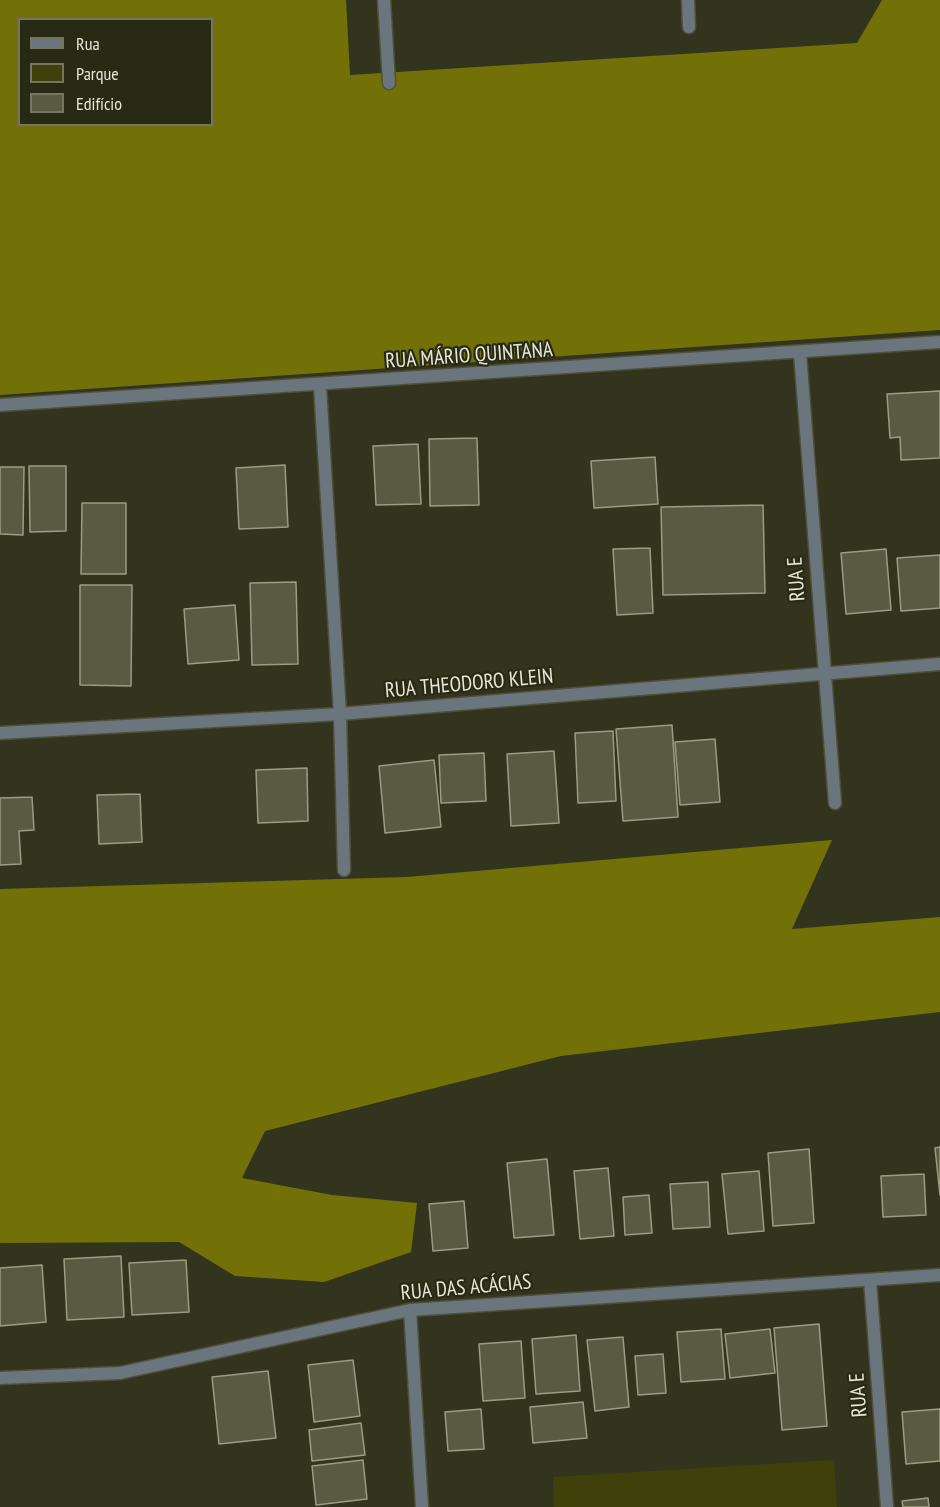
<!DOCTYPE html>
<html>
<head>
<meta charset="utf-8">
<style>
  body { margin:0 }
  #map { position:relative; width:940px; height:1507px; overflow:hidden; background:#33341d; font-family:"PT Sans Narrow",sans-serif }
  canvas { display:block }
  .legend { position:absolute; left:18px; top:18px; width:195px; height:108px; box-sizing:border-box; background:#292a13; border:2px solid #747562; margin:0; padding:8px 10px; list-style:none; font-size:18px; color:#e5e6d8 }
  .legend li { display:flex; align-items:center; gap:12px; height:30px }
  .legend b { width:30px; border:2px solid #747562 }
</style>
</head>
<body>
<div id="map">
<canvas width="940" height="1507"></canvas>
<ul class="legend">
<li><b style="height:8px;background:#6b757d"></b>Rua</li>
<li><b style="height:16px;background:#40400b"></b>Parque</li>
<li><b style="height:16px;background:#595a42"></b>Edifício</li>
</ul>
</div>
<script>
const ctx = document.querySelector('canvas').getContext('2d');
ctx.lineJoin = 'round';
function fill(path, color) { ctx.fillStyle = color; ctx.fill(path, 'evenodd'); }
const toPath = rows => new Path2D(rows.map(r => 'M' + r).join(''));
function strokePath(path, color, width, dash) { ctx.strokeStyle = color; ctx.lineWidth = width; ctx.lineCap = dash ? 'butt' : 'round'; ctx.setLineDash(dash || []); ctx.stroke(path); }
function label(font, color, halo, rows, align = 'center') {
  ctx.font = font + ' "PT Sans Narrow",sans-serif'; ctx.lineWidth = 4.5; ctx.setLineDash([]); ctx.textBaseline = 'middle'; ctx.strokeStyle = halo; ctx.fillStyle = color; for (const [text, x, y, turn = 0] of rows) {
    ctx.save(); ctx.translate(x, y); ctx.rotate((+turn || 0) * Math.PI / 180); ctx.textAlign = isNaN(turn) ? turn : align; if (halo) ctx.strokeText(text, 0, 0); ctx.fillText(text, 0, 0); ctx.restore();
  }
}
const green = toPath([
  [834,1460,837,1507,554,1507,553,1477]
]);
const forest = toPath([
  [0,0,346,0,350,75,857,43,882,0,940,0,940,330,0,395],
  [20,20,212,20,212,124,20,124],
  [832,840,792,929,940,917,940,1012,561,1056,265,1131,242,1178,332,1195,417,1203,411,1252,324,1282,235,1276,179,1242,0,1243,0,889,407,877]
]);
const building = toPath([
  [940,391,940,458,901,460,900,437,890,438,887,394,940,391],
  [477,438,479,505,430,506,429,439,477,438],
  [418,444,421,504,376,505,373,446,418,444],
  [655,457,658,504,594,508,591,461,655,457],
  [285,465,288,527,239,529,236,468,285,465],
  [29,466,66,466,66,531,30,532,29,466],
  [0,467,24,467,23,535,0,534,0,467],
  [82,503,126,503,126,574,81,574,82,503],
  [763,505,765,593,663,595,661,507,763,505],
  [650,548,653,613,617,615,613,549,650,548],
  [886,549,891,610,846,614,841,553,886,549],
  [940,555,940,608,901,611,897,558,940,555],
  [296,582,298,664,252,665,250,583,296,582],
  [80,585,132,585,131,686,80,685,80,585],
  [235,605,239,660,188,664,184,609,235,605],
  [672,725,678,817,623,821,616,729,672,725],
  [613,731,616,801,578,803,575,733,613,731],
  [715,739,720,802,680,805,675,742,715,739],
  [554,751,559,823,511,826,507,754,554,751],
  [484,753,486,801,441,803,439,755,484,753],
  [434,760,441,827,385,833,379,766,434,760],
  [307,768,308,821,258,823,256,770,307,768],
  [140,794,142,842,99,844,97,795,140,794],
  [32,797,34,830,19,831,21,864,0,865,0,798,32,797],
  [940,1147,940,1195,935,1148,940,1147],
  [809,1149,814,1223,773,1226,768,1153,809,1149],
  [547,1159,554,1235,514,1238,507,1163,547,1159],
  [608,1168,614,1236,580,1239,574,1171,608,1168],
  [759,1171,764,1231,728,1234,722,1174,759,1171],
  [924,1174,926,1215,883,1217,881,1176,924,1174],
  [708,1182,710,1227,673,1229,670,1184,708,1182],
  [649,1195,652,1233,625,1235,623,1197,649,1195],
  [464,1201,468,1248,433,1251,429,1204,464,1201],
  [121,1256,124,1317,67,1320,64,1259,121,1256],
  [186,1260,189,1312,132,1315,129,1263,186,1260],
  [42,1265,46,1322,0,1326,0,1268,42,1265],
  [819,1324,827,1426,782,1430,774,1328,819,1324],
  [721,1329,725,1379,681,1382,677,1332,721,1329],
  [770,1329,775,1373,730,1378,725,1334,770,1329],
  [576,1335,580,1391,536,1394,532,1339,576,1335],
  [623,1337,629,1407,595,1411,587,1340,623,1337],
  [521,1341,525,1398,483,1401,479,1344,521,1341],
  [663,1354,666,1393,638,1395,635,1356,663,1354],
  [353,1360,360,1416,314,1422,308,1365,353,1360],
  [268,1371,276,1438,219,1444,212,1377,268,1371],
  [583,1402,587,1438,533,1443,530,1407,583,1402],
  [481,1409,484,1449,448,1451,445,1412,481,1409],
  [940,1409,940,1461,906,1464,902,1412,940,1409],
  [361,1423,365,1455,312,1461,309,1430,361,1423],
  [363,1460,367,1499,316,1505,312,1466,363,1460],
  [928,1498,929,1507,903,1507,902,1501,928,1498]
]);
const street = toPath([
  [384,0,389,83],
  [688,0,689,27],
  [800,353,835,803],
  [320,386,340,714,344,870],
  [0,405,940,342],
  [0,733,340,714,940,664],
  [870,1280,887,1507],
  [410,1310,422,1507],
  [0,1378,120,1373,410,1310,940,1275]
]);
const streetNames = [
  ["RUA MÁRIO QUINTANA",469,356,-4],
  ["RUA E",797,579,-94],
  ["RUA THEODORO KLEIN",469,684,-5],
  ["RUA DAS ACÁCIAS",466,1288,-5],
  ["RUA E",859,1395,-94]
];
fill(green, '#40400b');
fill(forest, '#727107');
fill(building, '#595a42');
strokePath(building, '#9b9d82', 1.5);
strokePath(street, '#4f503b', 15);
strokePath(street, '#6b757d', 12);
label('21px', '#e5e6d8', '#292a13', streetNames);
</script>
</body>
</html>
